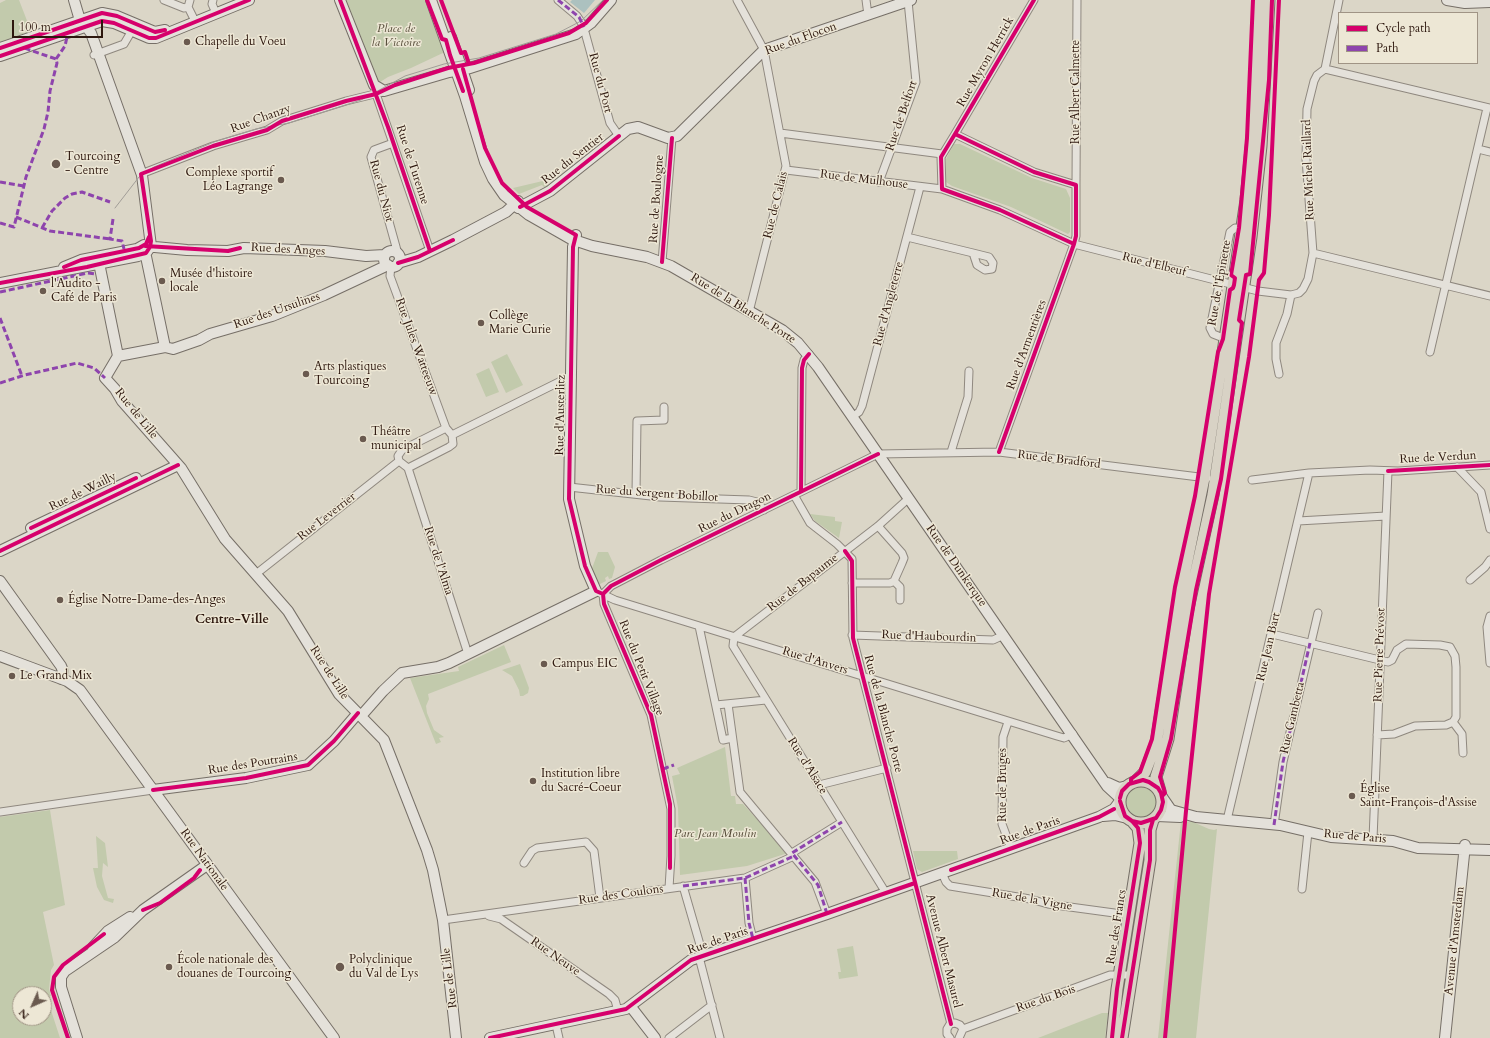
<!DOCTYPE html>
<html>
<head>
<meta charset="utf-8">
<style>
  body { margin:0 }
  #map { position:relative; width:1490px; height:1038px; overflow:hidden; background:#dbd6c7; font-family:Cardo,serif }
  canvas { display:block }
  .legend { position:absolute; left:1338px; top:12px; width:140px; height:52px; box-sizing:border-box; background:#ede7d5; border:1px solid #a09485; margin:0; padding:5px 7px; list-style:none; font-size:12px; color:#2d170e }
  .legend li { display:flex; align-items:center; gap:8px; height:20px }
  .legend b { width:20px; border:1px solid #a09485 }
  .north { position:absolute; left:12px; top:986px; width:40px; height:40px; box-sizing:border-box; background:#ede7d5; border:1px solid #a09485; border-radius:50%; rotate:225deg; font-size:11px; font-weight:700; line-height:16px; text-align:center; color:#2d170e }
  .north::after { content:''; display:block; margin:auto; width:14px; height:18px; background:#6a5a4f; clip-path:polygon(50% 0,100% 100%,50% 72%,0 100%) }
  .scale { position:absolute; left:12px; top:20px; width:91px; height:18px; box-sizing:border-box; border:2px solid #2d170e; border-top:0; padding-left:5px; font-size:12px; line-height:14px; white-space:nowrap; color:#2d170e; -webkit-text-stroke:3px #ede7d5; paint-order:stroke }
</style>
</head>
<body>
<div id="map">
<canvas width="1490" height="1038"></canvas>
<ul class="legend">
<li><b style="height:5px;background:#d6006c"></b>Cycle path</li>
<li><b style="height:5px;background:#8e44ad"></b>Path</li>
</ul>
<div class="north">N</div>
<div class="scale">100 m</div>
</div>
<script>
const ctx = document.querySelector('canvas').getContext('2d');
ctx.lineJoin = 'round';
function fill(path, color) { ctx.fillStyle = color; ctx.fill(path, 'evenodd'); }
const toPath = rows => new Path2D(rows.map(r => 'M' + r).join(''));
function strokePath(path, color, width, dash) { ctx.strokeStyle = color; ctx.lineWidth = width; ctx.lineCap = dash ? 'butt' : 'round'; ctx.setLineDash(dash || []); ctx.stroke(path); }
function label(font, color, halo, rows, align = 'center') {
  ctx.font = font + ' Cardo,serif'; ctx.lineWidth = 3; ctx.setLineDash([]); ctx.textBaseline = 'middle'; ctx.strokeStyle = halo; ctx.fillStyle = color; for (const [text, x, y, turn = 0] of rows) {
    ctx.save(); ctx.translate(x, y); ctx.rotate((+turn || 0) * Math.PI / 180); ctx.textAlign = isNaN(turn) ? turn : align; if (halo) ctx.strokeText(text, 0, 0); ctx.fillText(text, 0, 0); ctx.restore();
  }
}
const green = toPath([
  [6,0,19,0,31,31,0,42,0,3],
  [343,0,427,0,445,52,411,68,388,77,377,84],
  [954,144,960,144,1032,178,1066,189,1070,198,1070,232,1068,234,1011,207,952,186,946,182,946,159],
  [547,180,547,187,545,188,542,185,519,194,513,188],
  [507,354,523,385,506,393,491,362],
  [489,368,499,392,486,397,476,374],
  [810,514,835,517,835,521,842,522,839,538,815,521],
  [598,552,608,552,615,567,612,578,609,579,608,576,605,578,606,581,600,584,597,584,591,571],
  [504,645,511,662,428,694,429,699,426,706,427,713,434,730,444,737,439,738,441,742,436,744,410,678,459,671,458,667],
  [520,664,529,688,528,693,523,696,520,696,519,690,512,676,502,670],
  [725,747,731,796,735,796,736,804,743,804,788,853,747,866,680,875,678,808,672,776,680,774,677,768],
  '1124 802a17 17 0 1 1 34 0a17 17 0 1 1-34 0Z',
  [50,810,65,905,43,912,54,965,51,970,49,989,51,996,47,998,60,1038,0,1038,0,817],
  [20,994,44,994,44,1018,20,1018],
  [1181,821,1193,822,1209,829,1214,830,1217,829,1196,1038,1158,1038],
  [96,836,105,843,108,867,103,863,102,876,108,898,114,899,113,903,104,900,97,887,93,868,98,868],
  [913,851,957,851,958,859,922,872,917,869],
  [853,946,858,976,839,979,838,972,841,972,837,949],
  [1102,1013,1108,1013,1105,1038,1038,1038]
]);
const water = toPath([
  [572,0,595,0,584,13,570,2]
]);
const street = toPath([
  [164,0,184,8,188,7],
  [190,0,188,7,195,21],
  [213,0,212,4,216,13],
  [558,0,577,16,583,25,610,123,619,136],
  [737,0,764,50,786,166,749,312],
  [866,0,868,15],
  [1339,0,1325,69,1317,75,1314,81,1307,109,1306,159,1313,253,1490,296],
  [94,55,124,44,134,27],
  [1325,69,1490,108],
  [375,91,430,251],
  [780,133,942,154],
  [955,134,1034,0],
  [393,143,374,150,371,157,398,254],
  [1478,149,1490,152],
  [786,170,942,189,1000,210,1074,244,1258,291,1291,295,1299,293,1303,289,1308,279,1313,253],
  [141,174,213,146,267,130,282,121,346,101,387,91],
  [879,182,916,82,908,1],
  [1076,185,1077,0],
  [942,189,941,157,955,134,1034,172,1076,185,1076,236,1074,244,999,452],
  [907,237,973,253,989,257,993,263,992,269,985,270,977,265,973,253],
  [662,262,672,138],
  [391,266,390,276,446,428],
  [1226,339,1213,334,1210,328,1230,232,1235,228,1243,229],
  [1430,352,1487,108],
  [1279,374,1276,359,1276,343,1287,314,1291,295],
  [852,417,859,412,862,406,920,187],
  [446,428,452,435,453,444,449,447,408,468,399,461,398,456,402,450,446,428],
  [452,435,567,378,572,377],
  [951,452,968,397,969,371],
  [1457,467,1481,492,1490,529],
  [408,468,468,654],
  [1252,480,1309,473,1370,470,1398,471,1490,465],
  [569,487,660,497,749,500,757,502,764,510],
  [801,491,802,368,804,360,809,354],
  [636,494,637,421,664,420,664,407],
  [794,495,810,523,837,544,852,559,853,638,951,1024],
  [1298,521,1386,516],
  [256,574,399,461],
  [1470,580,1485,567,1490,560],
  [894,581,900,587,900,600],
  [852,583,890,583,894,581,902,563,904,558,902,553,878,526],
  [600,593,615,600,1057,736,1064,738,1073,734],
  [603,594,611,586,661,560,878,454,999,452,1207,478],
  [603,594,604,604,651,715,671,809,671,856,669,888],
  [1490,616,1487,627,1490,663],
  [699,626,723,740,732,738],
  [1272,634,1388,662,1392,660,1397,650,1406,644,1440,645,1450,647,1455,656,1456,667,1456,717,1453,722,1446,725,1415,726,1394,734,1377,735],
  [852,635,993,640,1004,635],
  [734,637,733,646,886,893],
  [734,637,878,526,909,498],
  [728,704,740,792,815,882,827,914],
  [716,705,766,700],
  [1008,722,1003,737,1002,824,1011,848],
  [1453,722,1462,734,1463,753],
  [819,785,887,768],
  [0,812,153,790],
  [1227,820,1309,473],
  [1274,825,1283,762,1318,613],
  [1373,839,1388,471],
  [792,853,842,822],
  [524,863,532,851,537,848,586,842,594,851,600,898],
  [942,873,946,882,950,886,1030,899,1048,904,1129,915],
  [745,878,749,923,753,939],
  [683,886,703,955],
  [1302,889,1308,832],
  [489,916,501,919,609,994,615,1000,618,1011],
  [443,920,745,878,794,856],
  [699,957,720,1038],
  [556,1025,559,1038],
  [963,1029,1110,975,1131,975],
  [669,1038,712,1005],
  [950,1038,947,1034,947,1029,950,1024,955,1023,960,1025,963,1029,959,1038]
]);
const secondary = toPath([
  [340,0,374,85,384,91,449,72,470,68,576,34,591,23,611,0],
  [431,0,465,96,485,162,493,179,504,195,529,215,571,239,592,246,647,257,671,266,782,330,798,343,818,367,1107,786,1120,798],
  [1447,0,1465,3,1490,2],
  [451,37,469,90],
  [0,48,102,13,117,16,155,32,165,30],
  [0,56,102,21,114,23,149,38,156,38,249,0],
  [518,208,550,191,628,129,638,127,668,138,677,136,764,50,911,0],
  [144,246,187,250,228,251,244,248,325,251,366,256,385,255],
  [144,247,165,347],
  '384 259a8 8 0 1 1 16 0a8 8 0 1 1-16 0Z',
  [98,258,118,356],
  [398,263,418,257,453,240,506,212,518,201],
  [64,267,81,260,137,249,144,245],
  [0,283,138,256,146,253,151,246,142,175,91,33,79,17,74,0],
  [165,347,173,349,199,340,210,334,272,316,324,295,388,265],
  [118,356,105,378,115,389,122,401,181,468,225,539,288,611,339,694,384,740,427,850,433,870,443,920,456,1038],
  [118,356,165,347],
  [31,528,136,478],
  [0,551,178,465],
  [0,581,61,666,63,671,61,679],
  [0,656,67,681,80,690,334,1038],
  [361,716,383,691,402,673,438,667,449,663,596,591,585,566,569,499,573,247,576,235],
  [1108,783,1119,788,1127,786],
  [153,790,246,778,308,765,334,741,358,713],
  [1162,797,1171,810,1196,817,1280,825,1331,837,1393,841,1418,848,1490,850],
  [1103,816,1115,815,1127,818],
  [1157,816,1180,817],
  [93,947,108,931,130,917],
  [631,1007,655,1038],
  [77,1038,61,987,61,977,65,971,115,937,143,910,207,865],
  [490,1038,626,1009,691,960,827,914,1099,817,1114,809,1120,801],
  [1445,1038,1465,845]
]);
const primary = toPath([
  '1120 802a21 21 0 1 1 42 0a21 21 0 1 1-42 0Z',
  [1136,781,1145,772,1156,744,1178,605,1204,478,1246,200,1254,118,1259,0],
  [1160,791,1156,777,1168,739,1187,613,1213,495,1251,237,1261,146,1269,0],
  [1112,1038,1117,989,1140,843,1138,828,1132,821],
  [1122,1038,1150,860,1150,830,1153,820]
]);
const tram = toPath([
  [115,208,139,177,154,167,214,142,256,129,289,123,361,100,405,76,444,64,479,58,556,34,581,21,603,0]
]);
const quiet = toPath([
  [558,0,579,17,584,27],
  [56,59,65,46,67,37],
  [0,182,24,186],
  [16,217,50,231,110,239],
  [113,219,110,239,122,241,124,249],
  [0,223,14,227,26,177,44,129,48,112,50,91,57,63,56,59,24,48],
  [42,228,52,211,65,198,72,194,82,192,110,202],
  [0,292,88,273,96,274],
  [0,318,22,376],
  [0,383,25,375,77,363,94,368,105,378],
  [663,769,674,765],
  [1274,825,1283,762,1310,643],
  [745,878,749,923,753,939],
  [683,886,745,878,794,856],
  [827,914,818,885,792,853,842,822]
]);
const cycleway = toPath([
  [340,0,388,127,430,251],
  [427,0,442,39,446,40,450,55,463,91],
  [441,0,461,53,465,52,469,64],
  [0,48,102,13,117,16,155,32,165,30],
  [0,56,102,21,114,23,149,38,156,38,249,0],
  [463,69,485,148,502,183,527,207,576,235,573,247,569,499,585,566,596,591,603,594],
  [955,134,1034,0],
  [520,207,550,191,619,136],
  [145,246,228,251,240,248],
  [662,262,672,138],
  [398,263,418,257,453,240],
  [64,267,81,260,139,248,146,244,149,237],
  [0,283,87,267,146,253,150,247,151,241,141,174,213,146,267,130,282,121,346,101,376,94,395,85,448,68,474,63,569,33,586,23,607,0],
  [999,452,1074,244,1076,236,1076,185,1034,172,955,134,941,157,942,189,1000,210,1074,244],
  [1388,471,1490,465],
  [801,491,802,368,804,360,809,354],
  [31,528,136,478],
  [0,551,178,465],
  [845,551,852,561,853,638,951,1024],
  [603,594,611,586,661,560,878,454],
  [603,594,604,604,651,715,670,804,670,868],
  [1131,783,1131,779,1140,772,1152,739,1175,587,1195,496,1218,352,1223,339,1230,290,1233,288,1234,285,1235,278,1231,275,1239,228,1247,138,1253,0],
  [153,790,246,778,308,765,334,741,358,713],
  [1162,796,1165,793,1160,777,1171,739,1196,590,1221,479,1242,323,1239,320,1246,275,1250,274,1269,80,1272,0],
  [1120,801,1125,816,1132,821,1141,823,1156,818,1161,810,1163,802,1161,793,1158,788,1149,782,1143,780,1129,784,1122,791,1120,798],
  [951,870,1099,817,1114,809],
  [143,910,160,903,194,878,200,870],
  [68,1038,52,990,54,977,63,965,104,934],
  [490,1038,626,1009,691,960,915,883],
  [1112,1038,1117,989,1140,843,1138,828,1132,821],
  [1122,1038,1150,860,1150,830,1153,820],
  [1165,1038,1186,811,1209,594,1249,357,1259,280,1264,273,1269,215,1279,0]
]);
const markers = [
  [187,42,4,"#6a5a4f"],
  [56,164,5,"#6a5a4f"],
  [281,180,4,"#6a5a4f"],
  [162,281,4,"#6a5a4f"],
  [43,291,4,"#6a5a4f"],
  [481,323,4,"#6a5a4f"],
  [306,374,4,"#6a5a4f"],
  [363,439,4,"#6a5a4f"],
  [60,600,4,"#6a5a4f"],
  [544,664,4,"#6a5a4f"],
  [12,676,4,"#6a5a4f"],
  [533,781,4,"#6a5a4f"],
  [1352,796,4,"#6a5a4f"],
  [169,967,4,"#6a5a4f"],
  [340,967,5,"#6a5a4f"]
];
const parkNames = [
  ["Place de",396,29],
  ["la Victoire",396,43],
  ["Parc Jean Moulin",715,834]
];
const streetNames = [
  ["Rue du Flocon",801,39,-20],
  ["Rue Myron Herrick",986,62,-60],
  ["Rue du Port",600,83,75],
  ["Rue Albert Calmette",1076,92,-90],
  ["Rue de Belfort",902,116,-71],
  ["Rue Chanzy",261,119,-20],
  ["Rue du Sentier",573,159,-38],
  ["Rue de Turenne",412,165,72],
  ["Rue Michel Raillard",1309,170,-92],
  ["Rue de Mulhouse",864,180,7],
  ["Rue du Niot",381,191,75],
  ["Rue de Boulogne",657,199,-86],
  ["Rue de Calais",776,205,-76],
  ["Rue des Anges",288,250,3],
  ["Rue d'Elbeuf",1154,265,14],
  ["Rue de l'Épinette",1220,283,-80],
  ["Rue d'Angleterre",889,304,-75],
  ["Rue de la Blanche Porte",743,309,32],
  ["Rue des Ursulines",277,311,-19],
  ["Rue d'Armentières",1027,345,-70],
  ["Rue Jules Watteeuw",416,347,70],
  ["Rue de Lille",136,414,51],
  ["Rue d'Austerlitz",561,415,-89],
  ["Rue de Verdun",1438,458,-3],
  ["Rue de Bradford",1059,460,7],
  ["Rue de Wailly",83,492,-26],
  ["Rue du Sergent Bobillot",657,494,4],
  ["Rue du Dragon",735,513,-26],
  ["Rue Leverrier",327,517,-38],
  ["Rue de l'Alma",438,561,72],
  ["Rue de Dunkerque",956,566,55],
  ["Rue de Bapaume",803,583,-38],
  ["Rue d'Haubourdin",929,637,2],
  ["Rue Jean Bart",1269,647,-77],
  ["Rue Pierre Prévost",1380,655,-88],
  ["Rue d'Anvers",815,661,17],
  ["Rue du Petit Village",641,668,68],
  ["Rue de Lille",329,673,57],
  ["Rue de la Blanche Porte",883,714,75],
  ["Rue Gambetta",1293,718,-77],
  ["Rue des Poutrains",253,764,-9],
  ["Rue d'Alsace",807,766,58],
  ["Rue de Bruges",1003,785,-90],
  ["Rue de Paris",1030,831,-20],
  ["Rue de Paris",1355,837,5],
  ["Rue Nationale",204,860,54],
  ["Rue des Coulons",621,895,-8],
  ["Rue de la Vigne",1032,900,10],
  ["Rue des Francs",1117,927,-81],
  ["Rue de Paris",718,941,-19],
  ["Avenue d'Amsterdam",1455,941,-84],
  ["Avenue Albert Masurel",943,951,76],
  ["Rue Neuve",555,957,35],
  ["Rue de Lille",450,978,-97],
  ["Rue du Bois",1046,999,-19]
];
const poiNames = [
  ["Chapelle du Voeu",195,42],
  ["Tourcoing",65,157],
  ["- Centre",65,171],
  ["Complexe sportif",273,173,"right"],
  ["Léo Lagrange",273,187,"right"],
  ["Musée d'histoire",170,274],
  ["locale",170,288],
  ["l'Audito -",51,284],
  ["Café de Paris",51,298],
  ["Collège",489,316],
  ["Marie Curie",489,330],
  ["Arts plastiques",314,367],
  ["Tourcoing",314,381],
  ["Théâtre",371,432],
  ["municipal",371,446],
  ["Église Notre-Dame-des-Anges",68,600],
  ["Campus EIC",552,664],
  ["Le Grand Mix",20,676],
  ["Institution libre",541,774],
  ["du Sacré-Coeur",541,788],
  ["Église",1360,789],
  ["Saint-François-d'Assise",1360,803],
  ["École nationale des",177,960],
  ["douanes de Tourcoing",177,974],
  ["Polyclinique",349,960],
  ["du Val de Lys",349,974]
];
const neighbourhoodNames = [
  ["Centre-Ville",232,620]
];
fill(green, '#c2caac');
fill(water, '#acc1bf');
strokePath(street, '#8f887f', 9);
strokePath(secondary, '#766f67', 12);
strokePath(primary, '#766f67', 13);
strokePath(street, '#e4e1da', 7);
strokePath(secondary, '#e4e1da', 10);
strokePath(primary, '#d8d2c5', 11);
strokePath(tram, '#a19d97', 1);
strokePath(quiet, '#8e44ad', 3, [6, 3]);
strokePath(cycleway, '#d6006c', 4);
for (const [x, y, r, color] of markers) { const dot = new Path2D(); dot.arc(x, y, r, 0, 2 * Math.PI); ctx.fillStyle = color; ctx.fill(dot); strokePath(dot, '#ede7d5', 1.5); }
label('italic 12px', '#544a37', '#ede7d5', parkNames);
label('12px', '#2d170e', '#ede7d5', streetNames);
label('12px', '#2d170e', '#ede7d5', poiNames, 'left');
label('bold 13px', '#2d170e', '#ede7d5', neighbourhoodNames);
</script>
</body>
</html>
